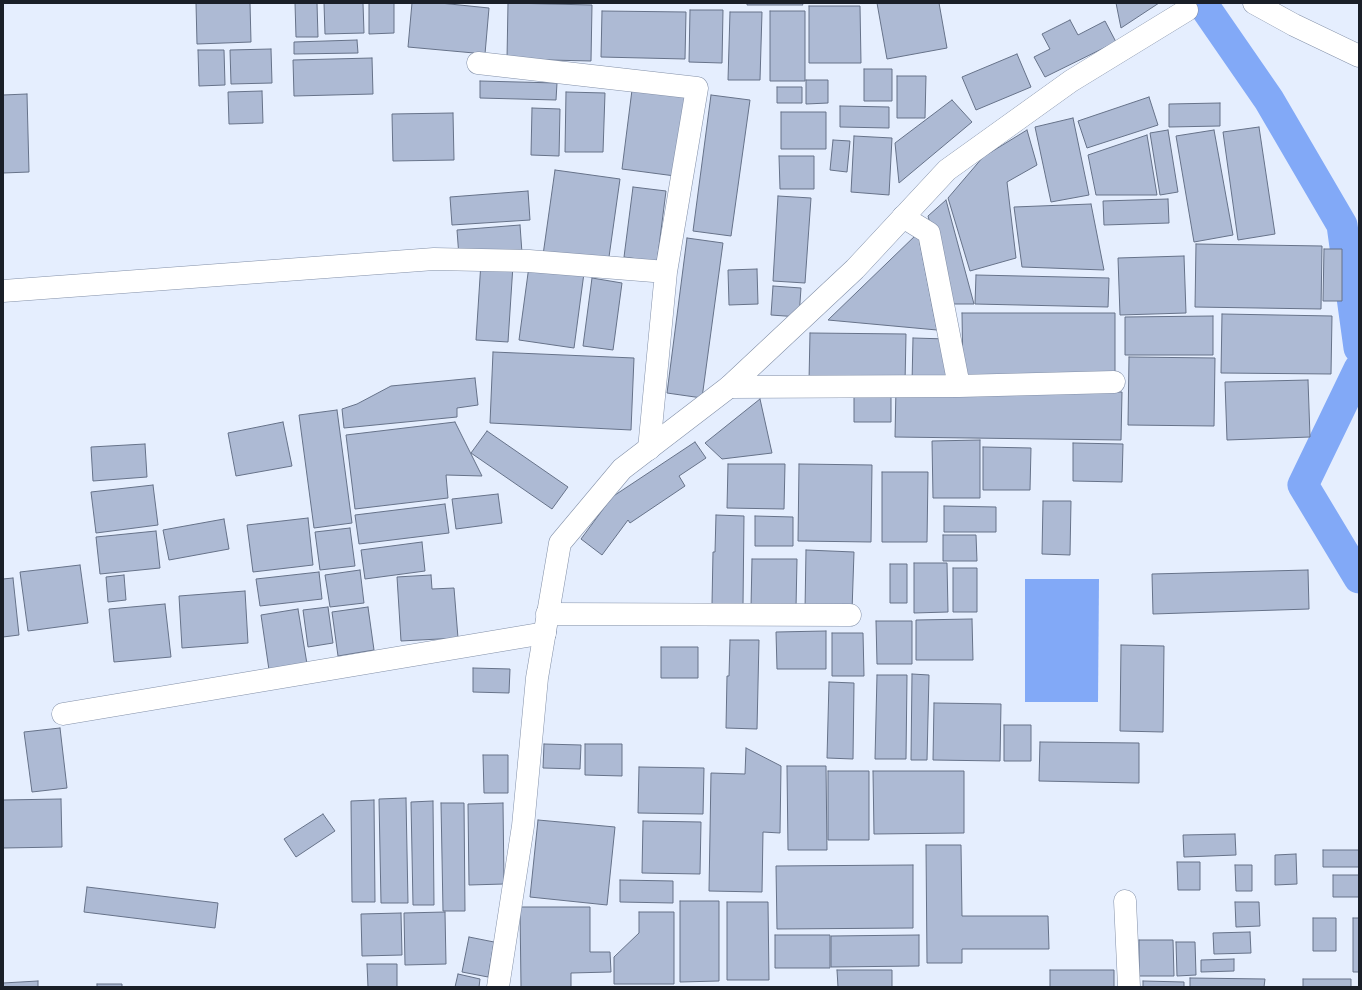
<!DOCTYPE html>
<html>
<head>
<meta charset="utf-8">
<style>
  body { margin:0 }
  #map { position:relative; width:1362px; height:990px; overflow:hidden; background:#e5eefe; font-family:Lato,sans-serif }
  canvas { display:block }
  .frame { position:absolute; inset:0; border:4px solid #1a1f28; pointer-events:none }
</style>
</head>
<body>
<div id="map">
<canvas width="1362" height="990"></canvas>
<div class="frame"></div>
</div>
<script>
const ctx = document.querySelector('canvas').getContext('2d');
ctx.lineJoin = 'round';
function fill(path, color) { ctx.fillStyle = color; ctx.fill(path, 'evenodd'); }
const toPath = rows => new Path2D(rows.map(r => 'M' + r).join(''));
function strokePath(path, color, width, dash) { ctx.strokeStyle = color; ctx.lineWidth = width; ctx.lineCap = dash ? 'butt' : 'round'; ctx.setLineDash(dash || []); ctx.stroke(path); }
const water = toPath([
  [1025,579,1099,579,1098,702,1025,702]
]);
const canal = toPath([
  [1202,3,1269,100,1342,225,1359,348],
  [1359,369,1303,485,1359,578]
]);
const building = toPath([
  [196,3,250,3,251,42,197,44,196,3],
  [295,3,317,3,318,37,296,37,295,3],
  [324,3,363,3,364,33,325,34,324,3],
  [369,3,394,3,394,33,369,34,369,3],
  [412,3,440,3,489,8,485,54,408,47,412,3],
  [508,3,592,5,591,61,507,59,508,3],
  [747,3,802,3,803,5,747,5,747,3],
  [877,3,939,3,947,48,887,59,877,3],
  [1116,3,1159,3,1121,28,1116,3],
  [809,6,860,6,861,63,809,63,809,6],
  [690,10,723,10,722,63,689,62,690,10],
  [602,11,686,12,685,59,601,57,602,11],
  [770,11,805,11,805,81,770,81,770,11],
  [730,12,762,12,760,80,728,80,730,12],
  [1070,20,1078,35,1105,21,1116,42,1045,77,1034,57,1050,49,1042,34,1070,20],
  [357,40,358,53,294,54,294,42,357,40],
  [271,49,272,83,231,84,230,50,271,49],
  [198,50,224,50,225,85,199,86,198,50],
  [1017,54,1031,87,976,110,962,77,1017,54],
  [372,58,373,94,294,96,293,60,372,58],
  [864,69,892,69,892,101,864,101,864,69],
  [897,76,926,76,925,118,897,118,897,76],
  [806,80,828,80,828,103,806,104,806,80],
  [480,81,557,83,556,100,480,98,480,81],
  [777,87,802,87,802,103,777,103,777,87],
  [632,90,686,97,675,176,622,169,632,90],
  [262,91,263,123,229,124,228,92,262,91],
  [566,92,605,93,603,152,565,152,566,92],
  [27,94,29,172,3,173,3,95,27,94],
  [711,95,750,100,731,236,693,231,711,95],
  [1149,97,1158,125,1087,148,1078,121,1149,97],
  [952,100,972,122,899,183,895,143,952,100],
  [1220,103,1220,126,1169,127,1169,104,1220,103],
  [840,106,889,107,889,128,840,127,840,106],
  [532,108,560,109,559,156,531,155,532,108],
  [781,112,826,112,826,149,781,149,781,112],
  [453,113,454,160,393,161,392,114,453,113],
  [1073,118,1089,195,1051,202,1035,127,1073,118],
  [1259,127,1275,234,1238,240,1223,132,1259,127],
  [1027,130,1037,165,1007,182,1016,258,970,271,948,198,983,157,1027,130],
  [1168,130,1178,192,1160,195,1150,133,1168,130],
  [1214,130,1233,235,1194,242,1176,136,1214,130],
  [1147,135,1157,195,1096,195,1088,155,1147,135],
  [854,136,892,138,889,195,851,192,854,136],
  [833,140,850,141,847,172,830,170,833,140],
  [779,156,814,156,814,189,780,189,779,156],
  [555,170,620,179,608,264,543,255,555,170],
  [633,187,666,191,657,262,624,257,633,187],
  [528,191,530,220,452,225,450,197,528,191],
  [778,196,811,198,805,283,773,281,778,196],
  [1168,199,1169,223,1104,225,1103,201,1168,199],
  [946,200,974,304,952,304,928,216,946,200],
  [1091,204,1104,270,1022,267,1014,207,1091,204],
  [520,225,522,253,459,257,457,230,520,225],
  [918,233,937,330,828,320,918,233],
  [687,238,723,243,702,398,667,393,687,238],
  [1196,244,1322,246,1321,309,1195,307,1196,244],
  [1324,249,1342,249,1342,301,1323,301,1324,249],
  [1184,256,1186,313,1120,315,1118,258,1184,256],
  [481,262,513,265,508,342,476,340,481,262],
  [529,266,584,273,574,348,519,340,529,266],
  [757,269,758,304,729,305,728,270,757,269],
  [976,275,1109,278,1108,307,975,304,976,275],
  [592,278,622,283,613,350,583,346,592,278],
  [773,286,801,288,799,317,771,315,773,286],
  [962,313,1115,313,1115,375,963,376,962,313],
  [1222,314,1332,316,1331,374,1221,373,1222,314],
  [1213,316,1213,355,1125,355,1125,317,1213,316],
  [810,333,906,334,905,383,809,381,810,333],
  [913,338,947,339,946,384,912,383,913,338],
  [493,352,634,358,631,430,490,423,493,352],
  [1129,357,1215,358,1214,426,1128,425,1129,357],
  [475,378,478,405,457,408,457,417,344,428,342,409,357,404,391,386,475,378],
  [1308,380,1310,437,1227,440,1225,382,1308,380],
  [896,388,1122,392,1121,440,895,437,896,388],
  [854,390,891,390,891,422,854,422,854,390],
  [760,399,772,453,722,459,705,443,760,399],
  [337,410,352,523,314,528,299,415,337,410],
  [283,422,292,466,236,476,228,433,283,422],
  [455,422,482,476,446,475,448,498,355,509,346,435,455,422],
  [487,431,568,487,552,509,471,453,487,431],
  [980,440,980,498,933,498,932,441,980,440],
  [695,442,706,458,679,476,685,486,630,523,628,520,602,555,581,539,612,497,695,442],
  [1073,443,1123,444,1122,482,1073,481,1073,443],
  [145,444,147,477,93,481,91,447,145,444],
  [983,447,1031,448,1030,490,983,490,983,447],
  [728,464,785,464,784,509,727,508,728,464],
  [799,464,872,465,871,542,798,541,799,464],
  [882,472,928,472,927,542,882,542,882,472],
  [153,485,158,525,96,533,91,492,153,485],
  [498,494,502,523,456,529,452,499,498,494],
  [1043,501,1071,501,1070,555,1042,554,1043,501],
  [445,504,449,533,359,544,355,515,445,504],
  [944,506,996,507,996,532,944,532,944,506],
  [716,515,744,516,743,605,712,604,713,552,715,552,716,515],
  [755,516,793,517,793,546,755,546,755,516],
  [308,518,313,565,253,572,247,525,308,518],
  [224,519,229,549,169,560,163,530,224,519],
  [350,528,355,566,320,570,315,532,350,528],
  [156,531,160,568,100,574,96,537,156,531],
  [943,535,976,535,977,561,943,561,943,535],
  [422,542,425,571,365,579,361,550,422,542],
  [806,550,854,552,852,611,805,610,806,550],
  [752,559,797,559,796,608,751,607,752,559],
  [914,563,947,563,948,612,914,613,914,563],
  [890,564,907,564,907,603,890,603,890,564],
  [80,565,88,623,28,631,20,572,80,565],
  [953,568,977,568,977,612,953,612,953,568],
  [360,570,364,603,330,607,325,575,360,570],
  [1308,570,1309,609,1153,614,1152,574,1308,570],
  [319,572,322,599,260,606,256,579,319,572],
  [124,575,126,600,108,602,106,577,124,575],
  [431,575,432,589,454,588,458,638,401,641,397,577,431,575],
  [13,578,19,635,3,637,3,579,13,578],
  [245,591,248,643,182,648,179,596,245,591],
  [165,604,171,657,114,662,109,609,165,604],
  [328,607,333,643,308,647,303,610,328,607],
  [368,607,374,650,338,656,332,612,368,607],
  [298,609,307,664,269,670,261,615,298,609],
  [972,619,973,660,916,660,916,620,972,619],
  [876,621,912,621,912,664,877,664,876,621],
  [826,631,826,669,777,669,776,632,826,631],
  [832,633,863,633,864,676,832,676,832,633],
  [730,640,759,640,757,729,726,728,727,676,729,676,730,640],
  [1121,645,1164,646,1163,732,1120,731,1121,645],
  [661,647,698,647,698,678,661,678,661,647],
  [473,668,510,669,509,693,473,692,473,668],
  [912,674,929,675,927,760,911,760,912,674],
  [877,675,907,675,906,759,875,759,877,675],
  [829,682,854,683,853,759,827,758,829,682],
  [934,703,1001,704,1000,761,933,760,934,703],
  [1004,725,1031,725,1031,761,1004,761,1004,725],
  [60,728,67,788,32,792,24,732,60,728],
  [1040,742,1139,743,1139,783,1039,781,1040,742],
  [544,744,581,745,580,769,543,768,544,744],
  [585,744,622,744,622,776,585,775,585,744],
  [746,748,781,766,780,833,763,832,762,892,709,891,711,773,745,774,746,748],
  [483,755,508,755,508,793,484,793,483,755],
  [787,766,826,766,827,850,788,850,787,766],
  [639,767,704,768,703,814,638,813,639,767],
  [828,771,869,771,869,840,828,840,828,771],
  [873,771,964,771,964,833,874,834,873,771],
  [406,798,408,903,381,903,379,799,406,798],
  [61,799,62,847,3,848,3,800,61,799],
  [374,800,375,902,352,902,351,801,374,800],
  [433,801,434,905,413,905,411,802,433,801],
  [441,803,464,803,465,911,443,911,441,803],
  [503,803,504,884,469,885,468,804,503,803],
  [323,814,335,831,296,857,284,839,323,814],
  [538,820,615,827,607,905,530,897,538,820],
  [643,821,701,822,700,874,642,873,643,821],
  [1235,834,1236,855,1184,857,1183,835,1235,834],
  [926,845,961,845,962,916,1048,916,1049,949,962,949,962,963,927,963,926,845],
  [1323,850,1359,850,1359,867,1323,867,1323,850],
  [1296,854,1297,884,1275,885,1275,855,1296,854],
  [1177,862,1200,862,1200,890,1178,890,1177,862],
  [913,865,913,928,777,929,776,866,913,865],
  [1235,865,1252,865,1252,891,1236,891,1235,865],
  [1333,875,1359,875,1359,897,1333,897,1333,875],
  [620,880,673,881,673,903,620,902,620,880],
  [87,887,218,903,215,928,84,912,87,887],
  [680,901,719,901,719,981,680,982,680,901],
  [727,902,768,902,769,980,727,980,727,902],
  [1235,902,1259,902,1260,926,1236,927,1235,902],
  [520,907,590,907,590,952,610,952,611,972,571,973,571,987,521,987,520,907],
  [445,912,446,964,405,965,404,913,445,912],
  [639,912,674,912,674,984,614,984,614,957,639,933,639,912],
  [401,913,402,955,362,956,361,914,401,913],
  [1313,918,1336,918,1336,951,1313,951,1313,918],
  [1353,918,1359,918,1359,972,1353,972,1353,918],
  [1250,932,1251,953,1214,954,1213,933,1250,932],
  [775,935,830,935,830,968,775,968,775,935],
  [919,935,919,966,831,967,831,936,919,935],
  [469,937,494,942,488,977,462,972,469,937],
  [1139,940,1173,940,1174,976,1139,976,1139,940],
  [1176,942,1195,942,1196,975,1177,976,1176,942],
  [1234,959,1234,971,1201,972,1201,960,1234,959],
  [367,964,397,964,397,987,368,987,367,964],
  [837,970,892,970,892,987,838,987,837,970],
  [1050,970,1114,970,1114,987,1050,987,1050,970],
  [458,974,480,979,479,987,455,987,458,974],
  [1190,978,1265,979,1264,987,1190,987,1190,978],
  [1303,979,1351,979,1351,987,1303,987,1303,979],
  [38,981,38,987,3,987,3,983,38,981],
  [1143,981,1184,982,1184,987,1143,987,1143,981],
  [97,984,122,984,122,987,97,987,97,984]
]);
const street = toPath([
  [1254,3,1294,25,1359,56],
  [478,63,697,88,666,272,649,449],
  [903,217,929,233,959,386],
  [3,291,434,259,529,261,666,272],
  [729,387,959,386,1114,382],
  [547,614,850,615],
  [63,714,545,633],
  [1125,901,1129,987]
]);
const secondary = toPath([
  [498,987,523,826,537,678,560,543,622,469,729,387,855,269,947,170,1071,81,1187,10]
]);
fill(water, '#82a9f7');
strokePath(canal, '#82a9f7', 31);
fill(building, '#adbad4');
strokePath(building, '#667289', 1);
strokePath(street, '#8390a8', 23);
strokePath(secondary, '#8390a8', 23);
strokePath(street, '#fff', 22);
strokePath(secondary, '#fff', 22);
</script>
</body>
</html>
